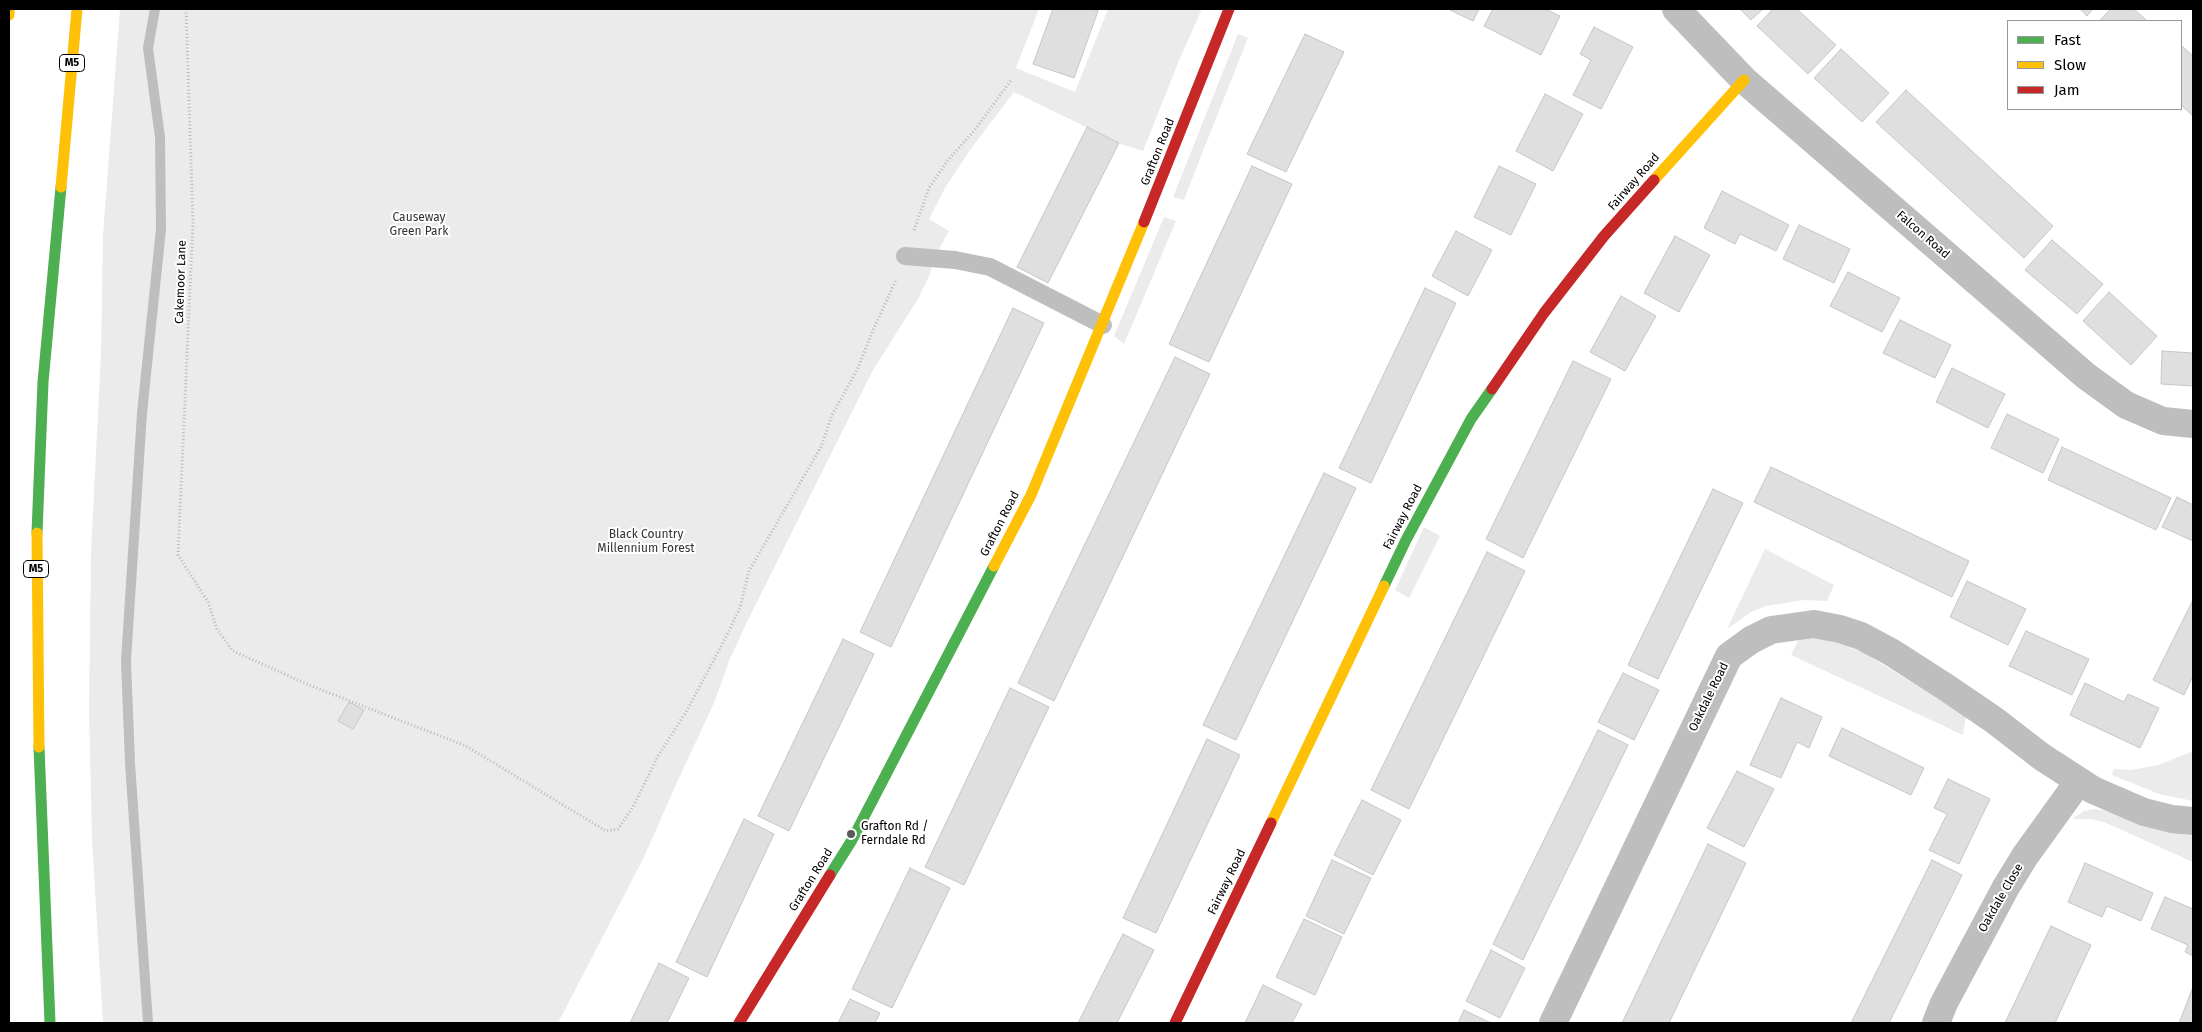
<!DOCTYPE html>
<html>
<head>
<meta charset="utf-8">
<style>
  body { margin:0 }
  #map { position:relative; width:2202px; height:1032px; overflow:hidden; background:#fff; font-family:"Fira Sans",sans-serif }
  canvas { display:block }
  .frame { position:absolute; inset:0; border:10px solid #000; pointer-events:none }
  .legend { position:absolute; left:2007px; top:20px; width:175px; height:90px; box-sizing:border-box; background:#fff; border:1px solid #999; margin:0; padding:6px 9px; list-style:none; font-size:15px; color:#000 }
  .legend li { display:flex; align-items:center; gap:10px; height:25px }
  .legend b { width:25px; border:1px solid #999 }
</style>
</head>
<body>
<div id="map">
<canvas width="2202" height="1032"></canvas>
<div class="frame"></div>
<ul class="legend">
<li><b style="height:6px;background:#4caf50"></b>Fast</li>
<li><b style="height:6px;background:#ffc107"></b>Slow</li>
<li><b style="height:6px;background:#c62828"></b>Jam</li>
</ul>
</div>
<script>
const ctx = document.querySelector('canvas').getContext('2d');
ctx.lineJoin = 'round';
function fill(path, color) { ctx.fillStyle = color; ctx.fill(path, 'evenodd'); }
const toPath = rows => new Path2D(rows.map(r => 'M' + r).join(''));
function strokePath(path, color, width, dash) { ctx.strokeStyle = color; ctx.lineWidth = width; ctx.lineCap = dash ? 'butt' : 'round'; ctx.setLineDash(dash || []); ctx.stroke(path); }
function label(font, color, halo, rows, align = 'center') {
  ctx.font = font + ' "Fira Sans",sans-serif'; ctx.lineWidth = 4; ctx.setLineDash([]); ctx.textBaseline = 'middle'; ctx.strokeStyle = halo; ctx.fillStyle = color; for (const [text, x, y, turn = 0] of rows) {
    ctx.save(); ctx.translate(x, y); ctx.rotate((+turn || 0) * Math.PI / 180); ctx.textAlign = isNaN(turn) ? turn : align; if (halo) ctx.strokeText(text, 0, 0); ctx.fillText(text, 0, 0); ctx.restore();
  }
}
const green = toPath([
  [120,9,1039,9,1016,68,1075,92,1108,9,1202,9,1180,58,1143,151,1121,144,1014,92,970,150,945,188,929,219,949,231,934,258,930,274,918,299,873,370,745,626,729,661,714,703,678,780,644,857,558,1023,103,1023,92,840,89,711,91,552,101,354,103,235],
  [1238,34,1248,38,1201,156,1184,200,1173,197],
  [1164,217,1176,221,1124,344,1114,336],
  [1424,527,1440,536,1409,598,1395,590],
  [1765,549,1834,585,1827,601,1804,600,1766,606,1751,612,1727,629],
  [1821,636,1864,653,1966,716,1963,735,1791,655,1800,637],
  [2193,751,2193,801,2159,794,2112,775,2114,769,2131,770,2159,765],
  [2095,809,2107,811,2163,830,2193,836,2193,862,2104,822,2089,819,2072,819,2084,811]
]);
const stream = toPath([
  [148,1023,130,763,126,661,142,413,161,229,160,137,148,48,155,9]
]);
const building = toPath([
  [1053,9,1092,9,1098,11,1074,78,1033,64,1053,9],
  [1448,9,1479,9,1473,21,1448,9],
  [1493,9,1545,9,1560,16,1541,55,1484,26,1493,9],
  [1740,9,1763,9,1751,20,1740,9],
  [1773,9,1797,9,1836,45,1808,74,1757,26,1773,9],
  [2080,9,2093,9,2087,16,2080,9],
  [2111,9,2134,9,2147,21,2099,21,2111,9],
  [1594,27,1633,47,1601,109,1573,95,1591,60,1580,54,1594,27],
  [1305,34,1344,52,1286,172,1247,154,1305,34],
  [2181,45,2193,56,2193,116,2181,105,2181,45],
  [1841,49,1889,93,1862,122,1814,78,1841,49],
  [1906,90,2053,226,2024,258,1876,122,1906,90],
  [1545,94,1583,114,1553,171,1516,151,1545,94],
  [1087,127,1119,143,1048,283,1017,267,1087,127],
  [1252,166,1292,184,1209,362,1169,344,1252,166],
  [1499,166,1536,184,1511,235,1474,217,1499,166],
  [1722,191,1789,225,1776,251,1740,234,1735,244,1704,228,1722,191],
  [1799,225,1850,249,1834,283,1783,259,1799,225],
  [1456,231,1492,250,1468,296,1432,276,1456,231],
  [1675,236,1710,255,1679,312,1644,293,1675,236],
  [2052,240,2103,284,2077,314,2025,270,2052,240],
  [1848,272,1900,298,1882,332,1830,306,1848,272],
  [1425,288,1456,303,1371,483,1339,468,1425,288],
  [2109,292,2157,336,2131,365,2083,321,2109,292],
  [1621,296,1656,316,1625,371,1590,352,1621,296],
  [1013,308,1044,323,891,647,860,632,1013,308],
  [1900,320,1951,345,1935,378,1883,353,1900,320],
  [2162,351,2193,353,2193,386,2161,384,2162,351],
  [1175,357,1210,374,1054,701,1018,683,1175,357],
  [1573,361,1611,379,1523,558,1486,539,1573,361],
  [1952,368,2005,394,1988,428,1936,402,1952,368],
  [2007,414,2059,439,2043,473,1991,448,2007,414],
  [2062,447,2171,498,2156,530,2048,480,2062,447],
  [1771,467,1969,561,1952,597,1754,502,1771,467],
  [1324,473,1356,488,1236,740,1203,725,1324,473],
  [1713,489,1743,503,1658,679,1628,665,1713,489],
  [2177,497,2193,505,2193,541,2162,527,2177,497],
  [1487,552,1525,571,1409,809,1371,790,1487,552],
  [1967,581,2026,609,2008,645,1950,617,1967,581],
  [2193,600,2193,676,2184,695,2153,680,2193,600],
  [2026,631,2089,659,2072,695,2009,666,2026,631],
  [843,639,874,654,789,831,758,816,843,639],
  [1623,673,1659,690,1634,740,1598,722,1623,673],
  [2085,683,2124,702,2128,694,2159,708,2140,748,2070,715,2085,683],
  [1010,688,1049,707,964,885,925,867,1010,688],
  [1781,698,1822,717,1809,748,1797,742,1781,778,1750,765,1781,698],
  [349,702,364,710,353,729,338,721,349,702],
  [1842,728,1924,768,1911,795,1829,756,1842,728],
  [1598,730,1628,745,1523,960,1493,944,1598,730],
  [1207,739,1240,755,1156,933,1123,918,1207,739],
  [1737,771,1774,789,1744,847,1707,828,1737,771],
  [1948,779,1990,799,1959,864,1929,850,1947,814,1934,808,1948,779],
  [1362,800,1401,820,1373,875,1334,855,1362,800],
  [744,819,774,834,707,977,676,962,744,819],
  [1708,844,1746,863,1669,1023,1622,1023,1708,844],
  [1332,860,1371,878,1344,934,1306,916,1332,860],
  [1932,860,1962,875,1889,1023,1851,1023,1932,860],
  [2085,863,2153,893,2141,921,2107,906,2102,917,2068,902,2085,863],
  [910,868,950,888,892,1008,852,989,910,868],
  [2165,897,2193,909,2193,956,2185,952,2188,945,2151,929,2165,897],
  [1304,919,1342,937,1315,995,1276,977,1304,919],
  [2051,926,2091,945,2055,1023,2005,1023,2051,926],
  [1123,934,1154,950,1117,1023,1078,1023,1123,934],
  [1491,950,1525,968,1500,1018,1466,1001,1491,950],
  [659,963,689,978,667,1023,630,1023,659,963],
  [1263,985,1302,1004,1292,1023,1245,1023,1263,985],
  [2193,987,2193,1023,2179,1023,2193,987],
  [850,999,880,1013,875,1023,838,1023,850,999],
  [1464,1010,1491,1023,1458,1023,1464,1010]
]);
const path = toPath([
  [186,9,193,222,178,555,208,602,217,629,233,651,309,685,466,746,606,831,618,829,633,807,658,756,686,712,724,641,740,608,749,571,821,447,832,415,857,370,874,328,896,280],
  [914,230,929,188,948,160,974,131,1012,79]
]);
const lane = toPath([
  [905,256,955,260,990,267,1103,325]
]);
const street = toPath([
  [1676,9,1744,80,2086,376,2126,405,2163,421,2193,424],
  [1553,1023,1729,656,1751,640,1771,630,1814,624,1840,629,1861,636,1891,652,1947,688,1994,720,2042,757,2093,790,2144,812,2172,819,2193,821],
  [1936,1023,1944,1003,2006,887,2025,856,2079,781]
]);
const fast = toPath([
  [37,533,43,382,61,187],
  [1384,586,1406,540,1471,419,1492,389],
  [39,747,50,1023],
  [830,875,852,840,994,566]
]);
const slow = toPath([
  [9,9,9,15],
  [1654,180,1744,80],
  [61,187,77,9],
  [37,533,39,747],
  [994,566,1031,495,1144,222],
  [1271,823,1384,586]
]);
const jam = toPath([
  [1144,222,1229,9],
  [1492,389,1544,313,1604,236,1654,180],
  [739,1023,830,875],
  [1175,1023,1271,823]
]);
const markers = [
  [851,834,5,"#595959"]
];
const shields = [
  [72,63,25],
  [36,569,25]
];
const shieldNames = [
  ["M5",72,63],
  ["M5",36,569]
];
const streetNames = [
  ["Grafton Road",1158,152,-68],
  ["Fairway Road",1634,182,-49],
  ["Falcon Road",1923,235,41],
  ["Cakemoor Lane",181,282,-88],
  ["Fairway Road",1403,517,-63],
  ["Grafton Road",1000,524,-63],
  ["Oakdale Road",1709,697,-64],
  ["Grafton Road",811,880,-58],
  ["Fairway Road",1227,882,-64],
  ["Oakdale Close",2001,898,-60]
];
const parkNames = [
  ["Causeway",419,218],
  ["Green Park",419,232],
  ["Black Country",646,535],
  ["Millennium Forest",646,549]
];
const poiNames = [
  ["Grafton Rd /",861,827],
  ["Ferndale Rd",861,841]
];
fill(green, '#ebebeb');
strokePath(stream, '#bebebe', 10);
fill(building, '#dfdfdf');
strokePath(building, '#c6c6c6', 1);
strokePath(path, '#b9b9b9', 3, [1, 2.5]);
strokePath(lane, '#bebebe', 18);
strokePath(street, '#bebebe', 28);
strokePath(fast, '#4caf50', 11);
strokePath(slow, '#ffc107', 11);
strokePath(jam, '#c62828', 11);
for (const [x, y, r, color] of markers) { const dot = new Path2D(); dot.arc(x, y, r, 0, 2 * Math.PI); ctx.fillStyle = color; ctx.fill(dot); strokePath(dot, '#fff', 2); }
for (const [x, y, w] of shields) { const box = new Path2D(); box.roundRect(x - w / 2, y - 8.5, w, 17, 4); ctx.fillStyle = '#fff'; ctx.fill(box); strokePath(box, '#000', 1); }
label('bold 11px', '#000', null, shieldNames);
label('12px', '#000', '#fff', streetNames);
label('12px', '#323232', '#fff', parkNames);
label('12px', '#000', '#fff', poiNames, 'left');
</script>
</body>
</html>
